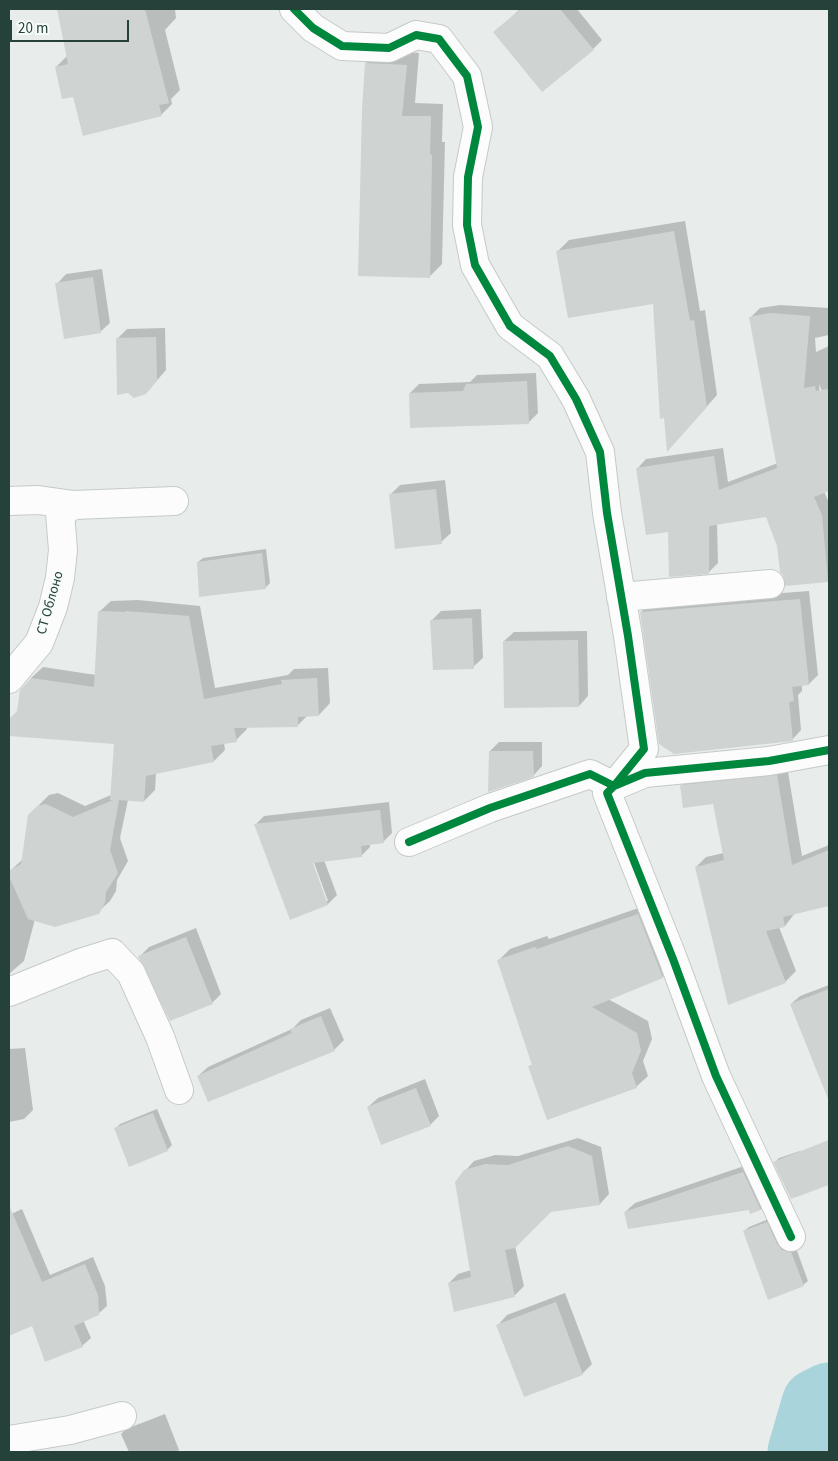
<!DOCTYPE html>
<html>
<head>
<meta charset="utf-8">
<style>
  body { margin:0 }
  #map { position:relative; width:838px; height:1461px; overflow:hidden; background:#e8edeb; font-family:"Source Sans 3",sans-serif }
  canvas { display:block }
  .frame { position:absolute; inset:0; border:10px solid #24423a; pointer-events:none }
  .scale { position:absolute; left:10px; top:20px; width:119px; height:22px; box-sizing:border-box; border:2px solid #24423a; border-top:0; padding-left:6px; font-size:15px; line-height:18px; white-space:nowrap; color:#24423a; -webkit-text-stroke:4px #f7fbf9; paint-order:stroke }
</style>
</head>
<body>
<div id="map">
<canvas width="838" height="1461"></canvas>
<div class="frame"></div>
<div class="scale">20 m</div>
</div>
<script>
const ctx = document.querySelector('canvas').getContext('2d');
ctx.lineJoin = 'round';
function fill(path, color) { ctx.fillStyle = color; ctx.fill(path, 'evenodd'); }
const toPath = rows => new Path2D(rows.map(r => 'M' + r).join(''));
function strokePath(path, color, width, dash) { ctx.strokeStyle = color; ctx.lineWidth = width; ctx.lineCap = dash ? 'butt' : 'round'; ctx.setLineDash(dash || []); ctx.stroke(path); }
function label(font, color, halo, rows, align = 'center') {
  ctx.font = font + ' "Source Sans 3",sans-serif'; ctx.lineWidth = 4; ctx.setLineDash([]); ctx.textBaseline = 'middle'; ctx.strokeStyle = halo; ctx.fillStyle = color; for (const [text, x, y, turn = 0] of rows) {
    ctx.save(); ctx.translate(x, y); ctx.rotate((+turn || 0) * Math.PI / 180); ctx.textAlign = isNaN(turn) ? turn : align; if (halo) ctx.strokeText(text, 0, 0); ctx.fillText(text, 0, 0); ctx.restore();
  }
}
const shadow = toPath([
  [59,9,175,9,176,18,165,30,180,90,171,99,172,104,161,115,74,95,56,67,67,56],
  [520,9,577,9,602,40,593,49,495,32],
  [379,50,419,53,415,103,443,104,442,142,445,142,442,264,429,277,366,63],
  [685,221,700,311,705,310,717,395,677,440,655,302,558,251,569,240],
  [102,269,110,323,100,332,57,284,66,274],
  [780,305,829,308,829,335,815,338,816,352,829,346,829,407,819,384,828,484,823,489,829,503,829,579,827,581,779,546,767,515,717,523,718,563,709,572,670,531,637,469,646,459,723,448,728,482,778,463,751,317,760,308],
  [165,328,166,370,146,393,118,338,127,329],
  [536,373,538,413,528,423,410,393,419,384,470,382,477,375],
  [445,480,451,533,441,542,391,494,400,485],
  [266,549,270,583,265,588,198,562,203,558],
  [809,591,818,675,809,684,802,685,802,691,798,695,801,730,792,740,641,612,650,603],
  [138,600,200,606,215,688,288,675,294,669,328,668,330,703,319,715,308,715,297,726,247,727,247,729,236,740,224,743,225,750,214,761,156,773,155,790,144,801,128,800,120,838,128,861,117,880,116,891,110,901,98,912,35,919,24,961,9,974,10,871,23,859,29,815,49,795,58,793,85,806,111,795,115,743,9,734,9,720,18,711,31,678,43,667,96,675,99,612,111,601],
  [481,609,483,658,473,667,432,620,441,611],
  [587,631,588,696,579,706,504,641,514,632],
  [499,742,542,742,542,766,533,776,490,751],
  [787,766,802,856,829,845,829,904,795,913,785,926,779,927,796,971,785,982,696,867,706,857,724,853,714,802,681,786,692,775],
  [389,802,392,833,383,842,370,844,370,847,361,856,324,860,337,895,328,904,291,918,255,825,264,816],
  [312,857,328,901,326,901,309,858],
  [650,904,674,966,663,977,608,999,648,1021,652,1039,643,1061,648,1076,636,1087,530,1067,533,1063,499,960,510,949,547,936,549,939],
  [196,928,221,994,212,1003,140,956,149,947],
  [829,985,829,1077,822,1060,791,1004,800,996],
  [330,1008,344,1040,334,1050,198,1076,208,1067,292,1029,301,1020],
  [25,1048,33,1110,24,1119,9,1122,9,1049],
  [425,1079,439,1116,430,1125,368,1107,378,1098],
  [157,1109,172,1145,167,1150,115,1129,120,1124],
  [578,1138,601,1147,609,1194,600,1204,551,1211,515,1246,524,1286,515,1295,455,1310,449,1283,458,1274,471,1270,465,1171,474,1161,495,1155,518,1156],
  [800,1151,815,1186,775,1162,779,1158],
  [753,1163,770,1200,761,1209,751,1213,750,1208,625,1212,635,1203],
  [22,1209,50,1275,93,1257,105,1286,107,1306,98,1314,83,1320,91,1338,82,1346,32,1325,9,1334,9,1215],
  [771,1218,796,1248,808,1281,803,1285,744,1231,749,1227],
  [565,1293,592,1364,582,1374,498,1325,507,1315],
  [165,1414,179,1450,176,1452,129,1452,121,1434,126,1429]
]);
const river = toPath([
  [803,1452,817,1404,829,1398]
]);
const building = toPath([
  [57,9,145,9,169,103,159,105,162,116,83,136,73,97,62,99,55,67,68,64],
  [521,9,560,9,594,50,542,92,493,32],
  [365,63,407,65,402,116,431,116,430,154,432,155,430,278,358,276,362,110],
  [674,231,690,321,694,320,707,407,667,452,664,418,660,419,653,304,568,318,556,251],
  [93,277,101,333,64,339,55,283],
  [770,313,810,316,804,388,815,386,816,391,829,389,829,491,814,497,822,515,828,582,785,586,783,575,780,572,777,546,766,517,709,526,709,574,669,577,668,532,646,535,636,468,714,456,719,490,777,468,749,317],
  [156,337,157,381,146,394,134,398,128,393,117,395,116,338],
  [527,381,529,424,410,428,409,393,463,391,466,384],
  [436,489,442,544,395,549,389,494],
  [262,553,266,589,199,597,197,562],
  [800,599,809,685,792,687,794,701,789,702,793,741,674,754,659,744,640,612],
  [98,611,125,612,125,611,189,616,204,699,282,684,281,680,317,678,319,716,298,717,298,727,234,728,237,742,211,746,214,762,146,776,144,802,119,800,110,850,118,873,106,892,105,903,99,914,55,927,28,919,9,876,9,871,21,864,28,815,37,806,46,804,73,817,113,800,110,800,114,744,9,736,9,719,17,711,20,690,31,678,94,687],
  [472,618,474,669,433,670,430,620],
  [578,640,579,707,504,708,503,641],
  [489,751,533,751,534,777,488,792],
  [777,775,792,865,829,850,829,906,783,917,785,927,766,931,786,983,728,1005,695,867,724,860,713,804,683,808,680,785],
  [380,810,384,843,361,846,362,857,313,863,328,905,290,920,254,824],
  [638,914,663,978,592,1007,637,1033,641,1051,632,1073,637,1088,547,1120,528,1066,532,1065,497,960,535,947,537,949],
  [186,937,213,1004,170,1021,138,956],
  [829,989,829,1099,828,1099,790,1004],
  [321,1016,335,1051,208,1102,197,1076,292,1033,290,1029],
  [416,1088,431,1126,381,1145,367,1107],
  [153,1113,168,1151,129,1167,114,1128],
  [829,1140,829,1185,791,1199,773,1162],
  [568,1146,592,1156,600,1205,551,1212,515,1248,505,1250,515,1297,454,1312,448,1283,471,1277,455,1182,464,1170,485,1164,508,1165],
  [743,1172,761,1210,750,1214,749,1210,628,1229,624,1212],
  [9,1205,42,1282,85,1264,98,1295,99,1315,74,1326,83,1347,45,1362,32,1326,9,1336],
  [767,1222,777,1244,782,1250,791,1252,804,1286,768,1300,743,1231],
  [556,1302,583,1375,524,1397,496,1325]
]);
const minor = toPath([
  [294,9,313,28,342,46,389,48,416,35,439,39,467,76,478,127,468,177,467,225,475,265,510,326,550,356,576,399,600,452,607,513,628,636,644,749,614,786,590,774,490,808,409,842],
  [9,501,38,500,74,505],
  [621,597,770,584],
  [9,679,39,643,53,607,60,578,63,550,60,513,74,505,174,501],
  [9,992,83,962,112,953,131,973,160,1037,179,1090],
  [791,1237,716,1076,673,959,607,793,614,786,645,773,769,761,829,750],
  [9,1440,70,1430,122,1416]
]);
const cycleway = toPath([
  [294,9,313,28,342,46,389,48,416,35,439,39,467,76,478,127,468,177,467,225,475,265,510,326,550,356,576,399,600,452,607,513,628,636,644,749,614,786,590,774,490,808,409,842],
  [791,1237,716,1076,673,959,607,793,614,786,645,773,769,761,829,750]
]);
const streetNames = [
  ["СТ Облоно",51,603,-74]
];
fill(shadow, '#0003');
strokePath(river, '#a9d4db', 71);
fill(building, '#cfd4d2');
strokePath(minor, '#c5cac8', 30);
strokePath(minor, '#fcfcfc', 28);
strokePath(cycleway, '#00873e', 8);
label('14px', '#24423a', '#f7fbf9', streetNames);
</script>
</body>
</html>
